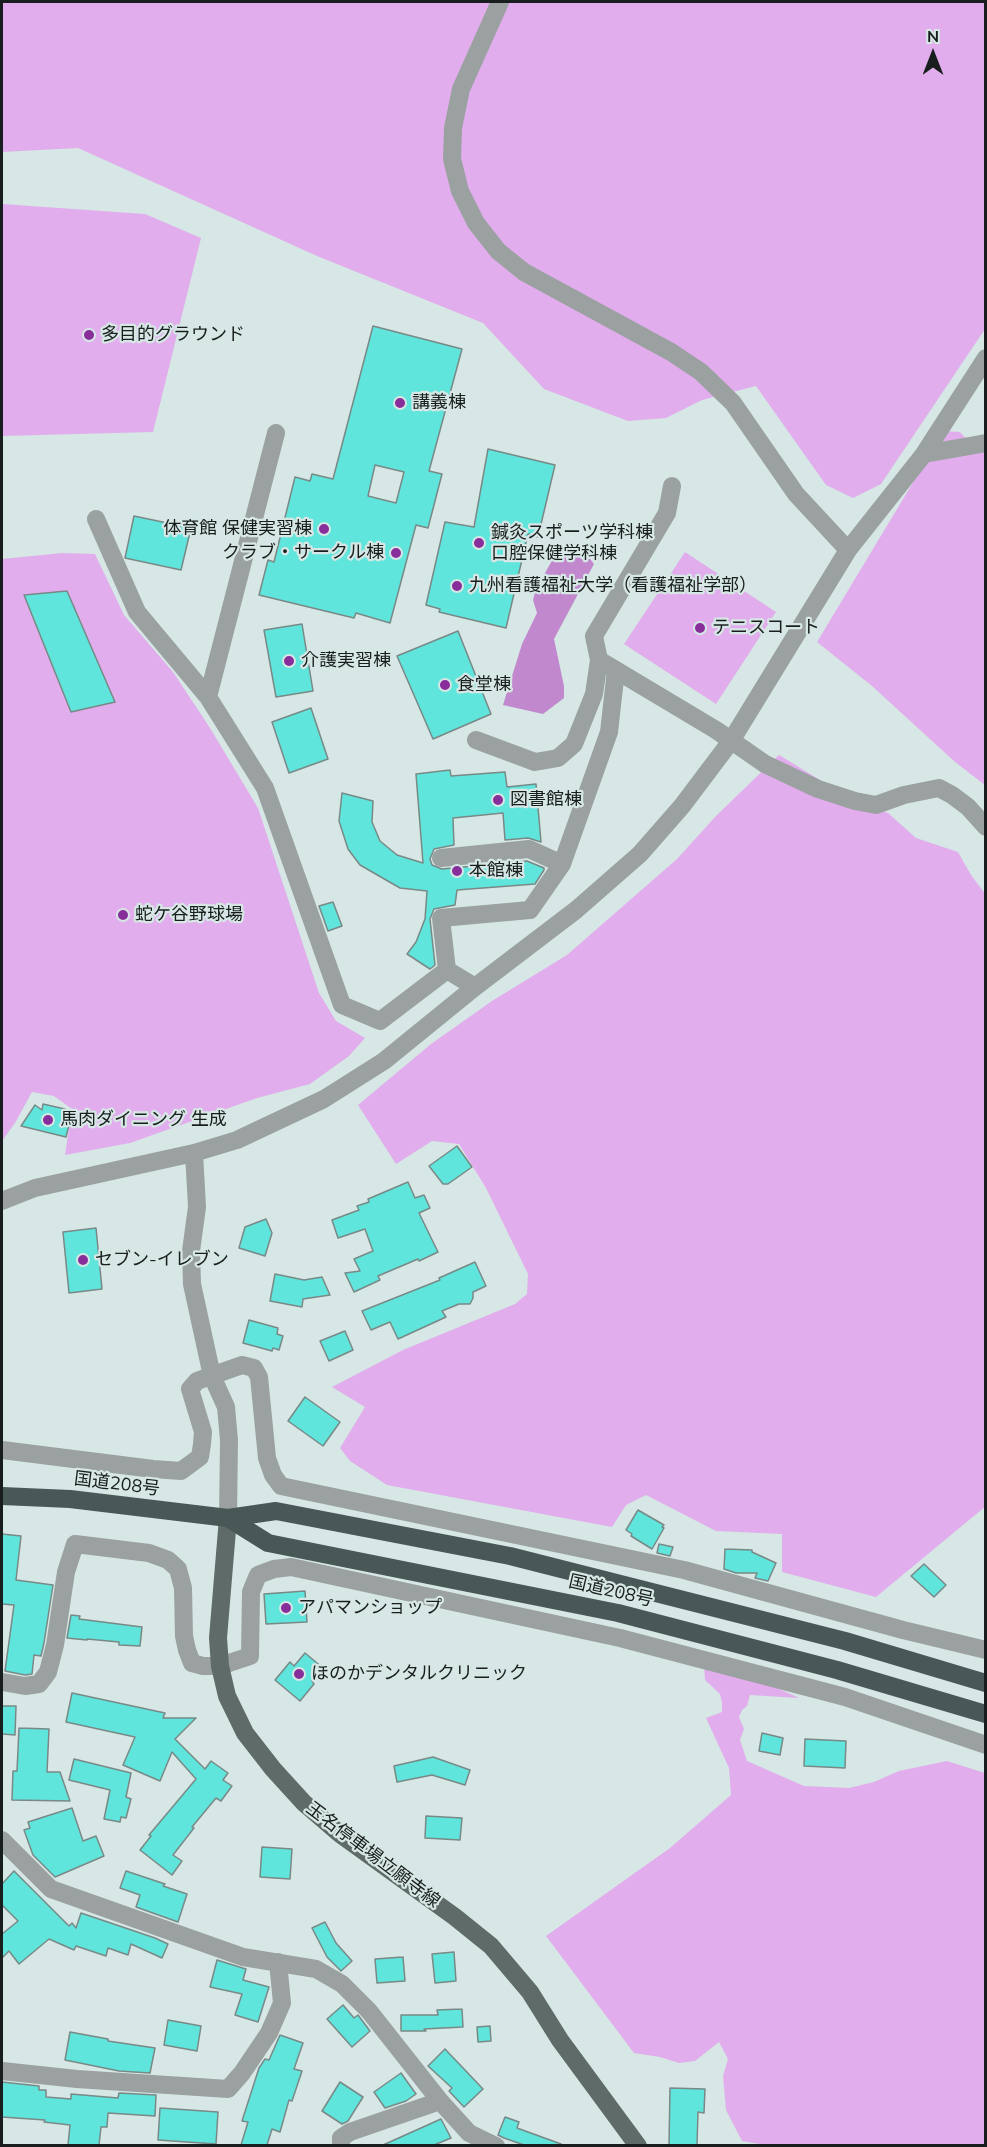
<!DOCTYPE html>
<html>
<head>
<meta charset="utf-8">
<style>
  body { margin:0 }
  #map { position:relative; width:987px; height:2147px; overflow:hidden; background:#d6e7e5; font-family:Mulish,sans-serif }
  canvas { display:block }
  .frame { position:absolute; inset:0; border:3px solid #181e1d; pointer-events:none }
  .north { position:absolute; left:903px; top:24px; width:60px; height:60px; -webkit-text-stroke:4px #d6e7e5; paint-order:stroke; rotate:0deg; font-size:16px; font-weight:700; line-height:24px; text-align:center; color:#181e1d }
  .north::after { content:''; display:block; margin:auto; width:21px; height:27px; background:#181e1d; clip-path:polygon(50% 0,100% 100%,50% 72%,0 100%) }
</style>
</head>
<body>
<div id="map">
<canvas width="987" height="2147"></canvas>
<div class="frame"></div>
<div class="north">N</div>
</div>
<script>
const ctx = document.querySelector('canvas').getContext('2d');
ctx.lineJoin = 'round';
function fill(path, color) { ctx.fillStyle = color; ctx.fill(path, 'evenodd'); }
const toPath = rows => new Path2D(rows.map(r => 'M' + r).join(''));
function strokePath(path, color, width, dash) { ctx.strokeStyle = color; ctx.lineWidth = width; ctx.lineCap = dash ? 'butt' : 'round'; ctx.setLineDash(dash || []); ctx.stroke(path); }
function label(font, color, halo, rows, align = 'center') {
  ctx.font = font + ' Mulish,"Noto Sans JP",sans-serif'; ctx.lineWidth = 4.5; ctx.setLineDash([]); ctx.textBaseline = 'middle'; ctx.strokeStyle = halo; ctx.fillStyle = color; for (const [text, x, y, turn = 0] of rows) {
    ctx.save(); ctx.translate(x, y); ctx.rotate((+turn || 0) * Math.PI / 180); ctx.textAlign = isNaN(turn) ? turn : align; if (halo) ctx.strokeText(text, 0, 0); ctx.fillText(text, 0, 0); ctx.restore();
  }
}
const green = toPath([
  [2,2,985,2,985,329,881,484,853,498,826,485,756,386,702,400,666,418,628,421,544,389,483,323,317,256,78,148,2,152],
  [2,204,145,214,201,238,153,432,2,436],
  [944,431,960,432,972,445,985,440,985,785,955,762,872,686,817,642],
  [685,552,776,612,716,704,624,644],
  [62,553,95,554,124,615,173,672,210,728,258,808,319,993,336,1021,365,1038,349,1056,310,1084,257,1098,130,1143,65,1155,72,1109,54,1096,32,1092,15,1123,2,1141,2,559],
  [779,755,861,805,888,813,916,838,958,852,971,875,986,895,986,1506,876,1597,782,1572,782,1534,716,1531,646,1495,626,1505,612,1527,387,1485,350,1461,340,1448,365,1407,332,1387,403,1350,515,1304,527,1294,528,1274,486,1188,459,1144,432,1141,396,1164,358,1105,431,1044,492,1001,567,955,677,859,716,816],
  [704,1665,777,1688,799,1698,750,1695,747,1706,742,1710,739,1717,744,1729,740,1740,747,1761,804,1786,849,1788,874,1782,899,1771,947,1761,985,1773,985,2145,771,2146,742,2141,726,2110,723,2076,728,2059,719,2042,695,2061,679,2063,660,2057,634,2053,546,1936,670,1848,731,1795,729,1768,706,1718,722,1712,722,1703,720,1694,705,1680]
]);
const water = toPath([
  [570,546,583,550,594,564,554,639,564,686,564,698,543,714,503,705,522,644,537,613,533,600,536,589,554,557]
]);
const building = toPath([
  [373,326,462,349,429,471,442,474,428,528,416,525,390,623,356,613,354,618,259,595,268,560,274,562,295,477,310,481,312,474,333,479,373,326],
  [375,465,404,472,396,503,368,496,375,465],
  [488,449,555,465,538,537,528,534,506,628,439,612,440,609,426,605,445,522,474,527,488,449],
  [134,516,191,528,181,570,125,558,134,516],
  [67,591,115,702,71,712,24,595,67,591],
  [302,624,313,691,276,697,264,630,302,624],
  [458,631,491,714,433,739,397,656,458,631],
  [311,708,328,759,289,773,272,722,311,708],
  [450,770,451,776,505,772,507,787,536,784,541,842,528,838,505,840,503,813,453,818,454,845,434,849,430,859,432,865,442,869,527,861,544,868,544,870,535,884,457,890,455,905,434,909,430,919,435,965,430,969,407,954,416,942,425,919,427,891,400,888,360,865,348,849,339,821,342,793,373,801,372,822,380,841,397,855,423,863,416,774,450,770],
  [333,902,342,926,328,931,319,906,333,902],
  [43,1104,65,1109,64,1115,71,1117,66,1137,21,1126,35,1105,42,1110,43,1104],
  [457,1146,472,1167,448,1184,443,1184,429,1166,457,1146],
  [408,1182,415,1198,424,1195,430,1208,419,1213,438,1252,419,1261,418,1259,378,1276,380,1280,354,1292,345,1273,360,1271,354,1259,373,1251,365,1229,338,1238,332,1220,359,1210,357,1206,369,1202,368,1199,408,1182],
  [266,1219,272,1233,265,1256,239,1248,245,1227,266,1219],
  [96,1228,102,1289,69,1293,63,1232,96,1228],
  [475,1262,486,1286,473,1292,473,1298,470,1304,459,1304,442,1311,446,1317,398,1339,390,1322,371,1330,362,1311,440,1280,439,1278,475,1262],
  [275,1274,304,1280,322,1277,330,1295,303,1299,302,1307,270,1301,275,1274],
  [249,1320,278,1328,277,1334,283,1336,279,1350,273,1348,272,1351,243,1343,249,1320],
  [345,1331,353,1350,329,1361,320,1341,345,1331],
  [305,1397,340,1422,323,1446,288,1421,305,1397],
  [638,1510,664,1525,662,1527,664,1528,652,1549,631,1536,632,1534,626,1530,638,1510],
  [2,1534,21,1536,16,1580,53,1585,44,1643,41,1656,34,1655,32,1674,25,1675,5,1671,14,1605,2,1604,2,1534],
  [659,1544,673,1547,670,1556,657,1553,659,1544],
  [725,1549,752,1550,752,1552,776,1563,768,1581,755,1578,757,1573,736,1573,724,1569,725,1549],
  [924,1564,946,1585,934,1597,911,1576,924,1564],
  [305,1591,307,1622,266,1624,264,1594,305,1591],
  [71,1615,80,1616,79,1619,142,1627,140,1646,119,1645,119,1642,87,1639,87,1640,67,1638,71,1615],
  [305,1653,323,1668,312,1681,314,1684,300,1701,275,1680,290,1662,294,1666,305,1653],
  [72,1693,165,1713,163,1718,196,1718,175,1739,205,1769,211,1761,228,1773,223,1780,232,1786,221,1801,216,1798,192,1827,194,1828,173,1855,182,1861,172,1875,140,1850,151,1836,149,1835,196,1779,172,1752,160,1781,123,1765,135,1737,66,1722,72,1693],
  [2,1706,16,1706,15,1735,2,1734,2,1706],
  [19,1728,49,1729,47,1772,60,1772,70,1801,12,1800,13,1771,17,1771,19,1728],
  [762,1733,783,1738,780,1755,759,1751,762,1733],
  [805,1739,846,1741,845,1768,804,1766,805,1739],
  [433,1757,470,1770,465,1785,432,1775,397,1782,394,1766,433,1757],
  [74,1759,131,1773,126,1797,131,1799,126,1818,121,1817,120,1822,104,1819,110,1790,69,1780,74,1759],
  [72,1808,83,1841,96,1836,104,1856,55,1877,33,1855,24,1830,30,1828,28,1822,72,1808],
  [426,1816,462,1818,460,1840,425,1838,426,1816],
  [262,1847,292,1849,290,1879,260,1877,262,1847],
  [14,1871,69,1926,72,1923,76,1928,81,1913,155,1938,168,1944,162,1958,131,1944,128,1955,108,1948,106,1956,76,1946,74,1950,49,1939,19,1964,9,1951,2,1958,2,1934,18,1921,2,1905,2,1884,14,1871],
  [126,1871,165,1884,163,1886,187,1894,178,1922,136,1907,140,1895,120,1888,126,1871],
  [325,1922,336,1943,352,1961,341,1971,327,1957,312,1928,325,1922],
  [454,1952,456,1981,435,1983,432,1954,454,1952],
  [403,1957,405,1981,377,1983,375,1959,403,1957],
  [217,1960,246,1969,243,1980,269,1987,258,2022,235,2015,242,1994,210,1987,217,1960],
  [343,2005,354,2018,358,2015,370,2031,352,2047,327,2019,343,2005],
  [462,2009,463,2027,424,2029,426,2031,401,2031,401,2015,438,2015,437,2010,462,2009],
  [168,2020,201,2026,197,2051,164,2045,168,2020],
  [490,2026,491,2041,478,2042,477,2027,490,2026],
  [70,2032,108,2039,108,2041,155,2048,150,2073,119,2071,65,2060,70,2032],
  [280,2035,303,2043,294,2069,302,2071,292,2101,289,2100,280,2132,272,2129,267,2145,241,2145,248,2122,242,2121,259,2068,265,2059,269,2060,280,2035],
  [445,2049,483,2089,464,2107,449,2091,452,2088,428,2066,445,2049],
  [401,2073,416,2094,406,2101,385,2108,374,2092,401,2073],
  [2,2082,39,2086,39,2090,46,2090,46,2097,71,2099,71,2094,118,2098,119,2093,156,2095,155,2116,108,2113,107,2127,101,2127,99,2145,68,2145,70,2125,44,2122,45,2120,2,2117,2,2082],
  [340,2082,363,2097,348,2121,342,2124,322,2111,340,2082],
  [670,2088,705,2089,704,2113,698,2112,697,2145,669,2145,670,2088],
  [160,2108,218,2112,216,2144,158,2140,160,2108],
  [505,2117,519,2122,517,2128,561,2144,560,2145,524,2145,504,2138,498,2135,505,2117],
  [441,2119,451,2138,434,2145,383,2145,441,2119]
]);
const minor = toPath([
  [500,2,461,89,453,128,452,159,460,191,476,223,498,251,524,272,671,352,701,372,733,403,796,494,848,550],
  [924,454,986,443],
  [96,519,137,612,208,697,265,788,342,1005,380,1021,447,970],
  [599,660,716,730,765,764,818,789,855,801,876,805,904,795,939,788,952,795,968,807,986,827],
  [208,697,276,433],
  [476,740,535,762,558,758,574,744,594,694,599,660,594,636,667,513,672,486],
  [441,858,529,849,562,864],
  [475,987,447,970,441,918,530,910,562,864,609,732,616,670],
  [194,1153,197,1207,191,1251,192,1284,212,1376,226,1407,229,1440,228,1518],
  [2,1201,35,1188,194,1153,237,1140,324,1099,384,1061,475,987,576,910,640,854,682,806,731,741,848,550,924,454,986,358],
  [2,1450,153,1469,181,1471,200,1457,202,1444,203,1432,190,1389,197,1381,242,1365,254,1368,259,1377,267,1458,273,1475,281,1486,684,1570,903,1630,986,1650],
  [2,1682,25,1686,39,1684,48,1672,55,1645,66,1572,75,1544,149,1553,168,1560,178,1569,183,1588,184,1636,187,1650,192,1663,203,1666,220,1666,250,1656,251,1592,258,1575,274,1569,291,1567,620,1638,845,1697,986,1745],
  [2,1840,51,1889,243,1957,316,1969,342,1984,369,2011,440,2101,469,2133,496,2146],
  [2,2071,77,2079,228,2089,242,2073,269,2033,282,2003,278,1962],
  [341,2146,341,2138,350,2132,440,2101]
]);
const major = toPath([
  [228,1518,218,1638,220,1666,227,1696,245,1733,273,1769,304,1803,340,1834,455,1917,491,1946,530,1992,560,2040,638,2146]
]);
const highway = toPath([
  [2,1496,70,1499,228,1518,276,1511,510,1556,845,1641,986,1683],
  [228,1518,268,1543,618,1613,837,1670,986,1714]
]);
const markers = [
  [89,335,6,"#872e9a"],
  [400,403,6,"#872e9a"],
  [324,529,6,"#872e9a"],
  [479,543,6,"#872e9a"],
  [396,553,6,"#872e9a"],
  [457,586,6,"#872e9a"],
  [700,628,6,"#872e9a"],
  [289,661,6,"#872e9a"],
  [445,685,6,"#872e9a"],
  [498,800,6,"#872e9a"],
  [457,871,6,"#872e9a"],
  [123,915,6,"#872e9a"],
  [48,1120,6,"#872e9a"],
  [83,1260,6,"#872e9a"],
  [286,1608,6,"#872e9a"],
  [299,1674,6,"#872e9a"]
];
const poiNames = [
  ["多目的グラウンド",101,335],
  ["講義棟",412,403],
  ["体育館 保健実習棟",312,529,"right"],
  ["鍼灸スポーツ学科棟",491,533],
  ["口腔保健学科棟",491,554],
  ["クラブ・サークル棟",384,553,"right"],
  ["九州看護福祉大学（看護福祉学部）",469,586],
  ["テニスコート",712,628],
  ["介護実習棟",301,661],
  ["食堂棟",457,685],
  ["図書館棟",510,800],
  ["本館棟",469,871],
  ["蛇ケ谷野球場",135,915],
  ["馬肉ダイニング 生成",60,1120],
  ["セブン-イレブン",95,1260],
  ["アパマンショップ",298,1608],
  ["ほのかデンタルクリニック",311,1674]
];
const streetNames = [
  ["国道208号",117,1484,7],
  ["国道208号",611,1591,13],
  ["玉名停車場立願寺線",373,1855,37]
];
fill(green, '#e1adec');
fill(water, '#c188ce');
fill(building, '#5fe5db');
strokePath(building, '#788987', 1.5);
strokePath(minor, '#9aa1a0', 18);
strokePath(major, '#5e6b69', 18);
strokePath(highway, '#485856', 18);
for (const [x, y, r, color] of markers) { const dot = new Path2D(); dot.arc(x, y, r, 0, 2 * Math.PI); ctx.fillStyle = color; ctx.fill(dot); strokePath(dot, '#d6e7e5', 2); }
label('18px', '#181e1d', '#d6e7e5', poiNames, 'left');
label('18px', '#181e1d', '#d6e7e5', streetNames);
</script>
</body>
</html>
